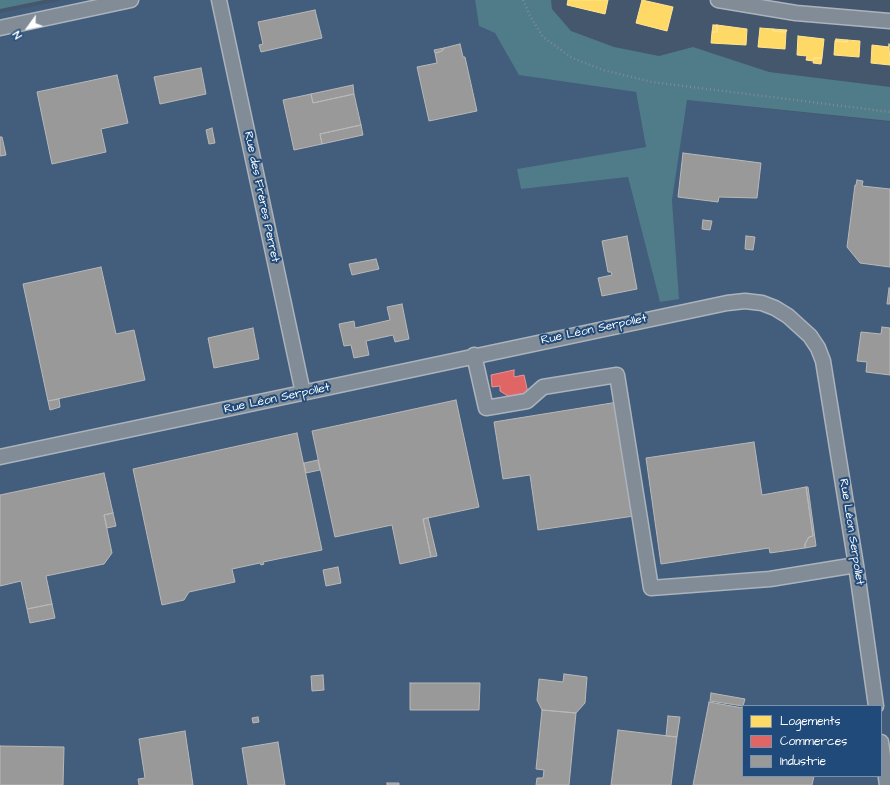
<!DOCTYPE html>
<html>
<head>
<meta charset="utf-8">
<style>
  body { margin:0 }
  #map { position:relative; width:890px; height:785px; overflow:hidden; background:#45576c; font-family:"Architects Daughter",sans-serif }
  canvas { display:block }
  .legend { position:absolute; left:742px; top:705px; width:140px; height:72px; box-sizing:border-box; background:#1f4a7a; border:1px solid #7992af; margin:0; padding:5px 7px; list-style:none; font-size:12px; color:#fff }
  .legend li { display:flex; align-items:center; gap:8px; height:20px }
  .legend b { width:20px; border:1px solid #7992af }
  .north { position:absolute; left:8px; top:8px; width:40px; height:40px; -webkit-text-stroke:3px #1f4a7a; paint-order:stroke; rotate:237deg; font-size:11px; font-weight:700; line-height:16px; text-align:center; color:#fff }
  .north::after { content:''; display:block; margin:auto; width:14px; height:18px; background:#fff; clip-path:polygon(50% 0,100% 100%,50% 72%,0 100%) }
</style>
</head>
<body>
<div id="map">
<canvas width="890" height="785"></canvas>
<ul class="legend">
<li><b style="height:11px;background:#ffd966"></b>Logements</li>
<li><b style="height:11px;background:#e06666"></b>Commerces</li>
<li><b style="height:11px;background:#999"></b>Industrie</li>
</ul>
<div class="north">N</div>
</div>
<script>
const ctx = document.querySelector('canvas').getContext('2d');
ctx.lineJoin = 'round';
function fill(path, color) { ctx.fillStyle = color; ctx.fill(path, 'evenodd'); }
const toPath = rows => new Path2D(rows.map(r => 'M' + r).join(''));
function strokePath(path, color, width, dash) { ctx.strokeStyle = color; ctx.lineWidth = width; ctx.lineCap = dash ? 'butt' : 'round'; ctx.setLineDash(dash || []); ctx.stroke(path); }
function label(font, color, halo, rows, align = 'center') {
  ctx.font = font + ' "Architects Daughter",sans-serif'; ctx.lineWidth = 4; ctx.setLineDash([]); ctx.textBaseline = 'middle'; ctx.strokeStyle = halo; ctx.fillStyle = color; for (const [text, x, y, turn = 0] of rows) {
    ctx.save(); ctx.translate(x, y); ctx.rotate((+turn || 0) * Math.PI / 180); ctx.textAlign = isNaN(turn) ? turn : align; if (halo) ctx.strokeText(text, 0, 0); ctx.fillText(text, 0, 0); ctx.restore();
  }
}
const built = toPath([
  [64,0,475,0,479,26,495,33,520,75,636,92,646,147,517,169,521,189,628,177,660,302,679,298,672,200,686,100,890,122,890,785,0,785,0,13],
  [743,706,881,706,881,776,743,776]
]);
const green = toPath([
  [0,0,44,0,0,9],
  [475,0,551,0,552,9,571,31,614,47,659,56,693,47,769,72,890,87,890,121,687,100,672,200,679,299,660,302,628,177,521,189,517,169,646,147,636,92,519,75,495,33,479,26]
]);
const homes = toPath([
  [568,0,608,0,605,14,567,5,568,0],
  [642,0,673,7,667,31,636,23,642,0],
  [713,25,717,25,717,32,712,32,713,25],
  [717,25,747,29,746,45,711,43,712,32,717,32,717,25],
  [760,28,773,29,773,31,786,32,785,49,758,47,760,28],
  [773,29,787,30,786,32,773,31,773,29],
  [798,36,824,39,822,58,814,58,813,61,806,60,807,56,797,55,798,36],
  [836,39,847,40,847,42,835,41,836,39],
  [847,40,860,41,859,57,834,55,835,41,847,42,847,40],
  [889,44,890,65,871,63,872,45,889,47,889,44],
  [814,58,822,58,821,64,813,63,814,58]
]);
const shops = toPath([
  [514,370,514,377,524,375,528,393,508,396,500,391,500,386,492,387,491,375,514,370]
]);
const industry = toPath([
  [315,10,322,38,261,52,259,45,263,44,258,22,315,10],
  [460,44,463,57,465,57,477,111,429,121,417,67,437,63,435,53,442,51,444,48,460,44],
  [444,48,442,51,435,53,434,50,444,48],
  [201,68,206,94,160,104,154,77,201,68],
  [117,75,128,123,101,129,106,152,52,164,37,92,117,75],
  [353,85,354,94,313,103,311,94,353,85],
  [311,94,313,103,354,94,361,125,320,134,322,144,294,150,283,100,311,94],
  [361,125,363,135,322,144,320,134,361,125],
  [212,128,215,143,209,144,206,130,212,128],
  [0,137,2,137,6,155,0,156,0,137],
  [683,153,761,163,757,198,719,197,718,202,678,197,683,153],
  [857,180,863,181,862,186,890,189,890,267,860,263,847,247,855,185,856,185,857,180],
  [703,220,712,221,710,230,702,229,703,220],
  [627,236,637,289,602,296,598,278,612,275,611,272,608,272,602,241,627,236],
  [746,236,755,237,753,250,745,249,746,236],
  [376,259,379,269,352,275,349,264,376,259],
  [101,267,116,334,134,330,145,380,48,401,23,284,101,267],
  [889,288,890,288,890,304,887,304,889,288],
  [402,304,409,339,395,342,393,335,366,341,369,355,354,358,351,345,344,346,339,324,354,321,355,328,390,320,387,307,402,304],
  [882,327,890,328,890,375,866,372,867,362,857,361,861,332,881,334,882,327],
  [253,328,259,359,214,368,208,338,253,328],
  [59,399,60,407,50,410,48,401,59,399],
  [456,400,479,507,423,519,431,557,400,564,392,525,335,537,312,431,456,400],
  [618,402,634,516,538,530,530,475,503,479,494,422,618,402],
  [297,433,322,550,263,562,264,564,261,565,260,563,232,569,235,582,189,592,184,600,162,605,133,469,297,433],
  [754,442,762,495,806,487,813,536,809,537,805,544,805,548,770,553,769,548,661,564,646,458,754,442],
  [318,460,320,470,306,473,304,463,318,460],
  [104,473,113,513,104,515,112,553,104,564,46,576,52,604,27,609,21,581,0,586,0,495,104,473],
  [806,487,808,487,816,546,805,548,805,544,809,537,813,536,806,487],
  [113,513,116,526,107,528,104,515,113,513],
  [428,518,437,556,431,557,423,519,428,518],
  [338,567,341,583,326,586,323,570,338,567],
  [52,604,55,618,30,623,27,609,52,604],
  [564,674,587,677,585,703,576,713,542,710,537,700,539,679,563,682,564,674],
  [323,675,324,690,312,691,311,676,323,675],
  [410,683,480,683,479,710,410,710,410,683],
  [711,693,745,699,743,706,710,701,711,693],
  [709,702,743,708,743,776,814,776,812,785,693,785,709,702],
  [542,710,576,713,569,785,536,785,537,778,543,778,544,770,536,769,542,710],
  [668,716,680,717,677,737,666,736,668,716],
  [258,717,259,722,253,723,252,718,258,717],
  [618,730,677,737,671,785,611,785,618,730],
  [185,731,193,785,139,785,138,779,145,778,139,739,185,731],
  [278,742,285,785,248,785,242,748,278,742],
  [0,746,64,747,63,785,0,785,0,746],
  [387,783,399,783,399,785,387,785,387,783]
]);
const path = toPath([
  [523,0,530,16,543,37,572,58,603,70,652,82,890,112]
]);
const minor = toPath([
  [219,0,303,393],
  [718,0,796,13,890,21],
  [0,28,131,0],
  [474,355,486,408,527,401,543,387,617,375,651,588,770,579,856,565],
  [0,457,727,303,745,301,762,303,775,308,788,316,810,336,818,348,823,361,856,565,876,706],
  [881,742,887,785]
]);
const streetNames = [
  ["Rue des Frères Perret",261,197,78],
  ["Rue Léon Serpollet",594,330,-12],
  ["Rue Léon Serpollet",277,399,-12],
  ["Rue Léon Serpollet",851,532,81]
];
fill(built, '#435e7c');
fill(green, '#4f7c88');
fill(homes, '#ffd966');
strokePath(homes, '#ffe494', 1);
fill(shops, '#e06666');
strokePath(shops, '#e99494', 1);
fill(industry, '#999');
strokePath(industry, '#b8b8b8', 1);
strokePath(minor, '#abb3bd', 17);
strokePath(path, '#808a96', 2.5, [1, 3]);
strokePath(minor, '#828c96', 14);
label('12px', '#fff', '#1f4a7a', streetNames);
</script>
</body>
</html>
